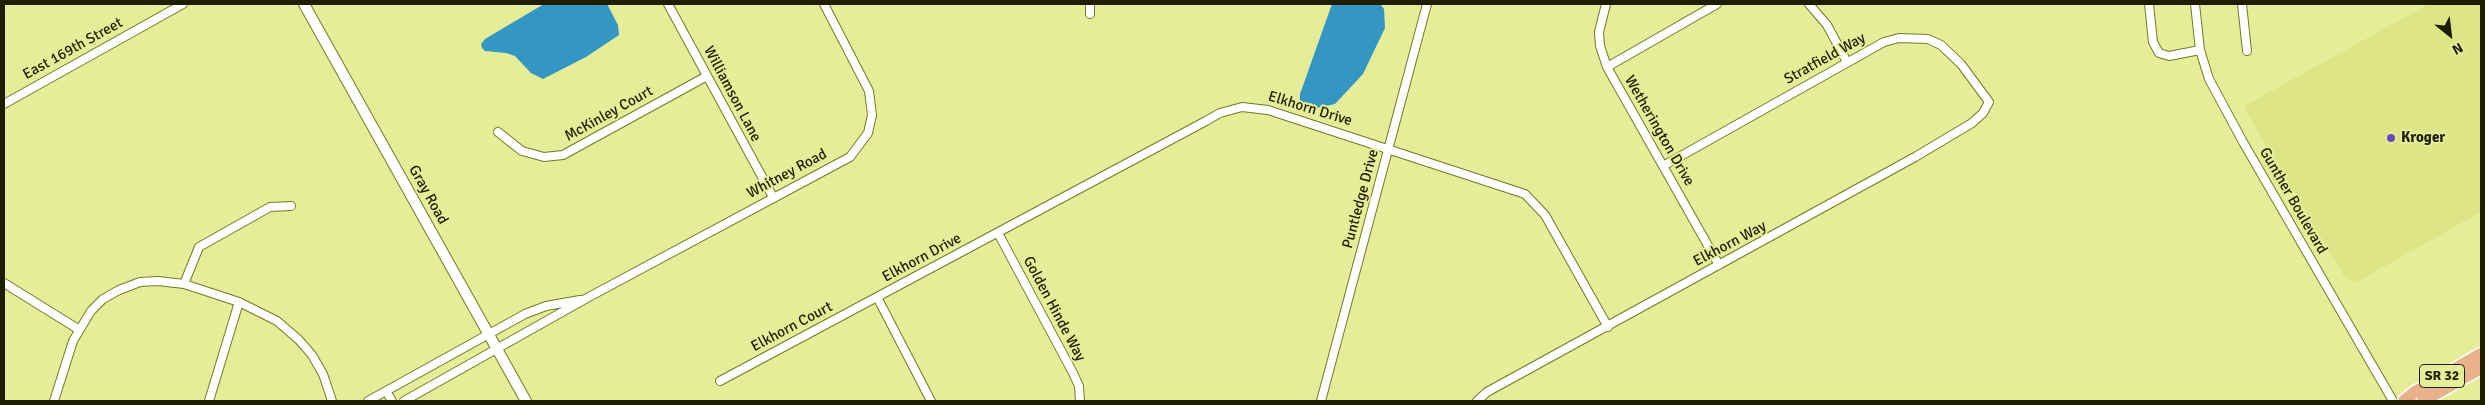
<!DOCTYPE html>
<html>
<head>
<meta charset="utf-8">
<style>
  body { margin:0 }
  #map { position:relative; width:2485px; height:405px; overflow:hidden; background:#e6ed98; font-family:Signika,sans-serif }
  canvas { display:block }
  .frame { position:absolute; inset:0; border:5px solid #1e1f00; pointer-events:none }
  .north { position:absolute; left:2425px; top:10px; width:50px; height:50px; -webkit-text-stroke:4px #e6ed98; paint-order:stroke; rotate:151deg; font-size:14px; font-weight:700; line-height:20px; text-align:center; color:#1e1f00 }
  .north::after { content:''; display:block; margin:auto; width:18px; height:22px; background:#1e1f00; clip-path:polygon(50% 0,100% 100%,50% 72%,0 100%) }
</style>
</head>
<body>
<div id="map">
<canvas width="2485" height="405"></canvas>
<div class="frame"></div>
<div class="north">N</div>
</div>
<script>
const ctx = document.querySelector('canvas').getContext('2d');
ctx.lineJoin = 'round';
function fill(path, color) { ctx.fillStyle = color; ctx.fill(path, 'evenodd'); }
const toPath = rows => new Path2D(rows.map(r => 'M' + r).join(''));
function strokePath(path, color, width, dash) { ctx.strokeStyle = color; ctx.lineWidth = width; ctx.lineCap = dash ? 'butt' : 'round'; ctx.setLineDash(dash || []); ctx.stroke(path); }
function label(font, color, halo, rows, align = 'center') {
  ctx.font = font + ' Signika,sans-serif'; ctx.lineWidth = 4; ctx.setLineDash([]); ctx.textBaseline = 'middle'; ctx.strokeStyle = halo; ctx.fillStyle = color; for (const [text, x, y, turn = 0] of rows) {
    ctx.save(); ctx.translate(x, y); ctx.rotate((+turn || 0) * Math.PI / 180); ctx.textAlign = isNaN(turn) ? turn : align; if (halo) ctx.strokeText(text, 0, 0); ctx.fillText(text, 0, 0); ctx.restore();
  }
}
const built = toPath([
  [2429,4,2481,4,2481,212,2355,283,2345,278,2245,110,2246,105]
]);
const water = toPath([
  [544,4,607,4,618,25,619,35,586,57,543,79,531,73,515,56,506,53,485,51,482,48,481,44,485,39],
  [1332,4,1380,4,1384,9,1385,28,1363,74,1335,104,1317,108,1300,102,1300,94]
]);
const minor = toPath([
  [668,4,773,197],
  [1606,4,1599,32,1600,46,1607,67,1719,265],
  [1809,4,1827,25,1847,62],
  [2149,4,2153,42,2159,53,2169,56,2200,50],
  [2195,4,2200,50,2209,79,2243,142,2393,401],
  [2242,4,2247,51],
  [1090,14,1090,4],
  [1607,67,1717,4],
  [4,104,183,4],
  [498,132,522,151,544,157,563,155,707,76],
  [998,233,1073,373,1079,386,1080,401],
  [4,283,78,329],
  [184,284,199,247,270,207,291,206],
  [877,297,931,401],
  [720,381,1206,121,1220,113,1242,107,1268,110,1525,194,1545,215,1608,327],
  [386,391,392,401],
  [54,401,73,341,91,311,103,299,119,290,140,282,158,281,184,284,239,302,277,321,299,340,312,355,323,374,332,401],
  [209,401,239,302],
  [368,401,525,314,546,306,580,300],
  [404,401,587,298,850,157,868,133,872,115,869,91,824,4],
  [1321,401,1427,4],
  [1477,401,1487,392,1915,157,1972,123,1983,113,1989,102,1961,64,1941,45,1928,39,1899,38,1884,42,1663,166]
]);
const tertiary = toPath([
  [304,4,526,401]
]);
const primary = toPath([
  [2404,401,2415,392,2481,354],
  [2423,401,2481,368]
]);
const markers = [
  [2391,138,5,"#6b47c0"]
];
const shields = [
  [2442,376,45]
];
const shieldNames = [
  ["SR 32",2442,376]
];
const streetNames = [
  ["East 169th Street",73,49,-29],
  ["Stratfield Way",1825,59,-29],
  ["Williamson Lane",732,94,62],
  ["Elkhorn Drive",1310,109,17],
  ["McKinley Court",609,114,-29],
  ["Wetherington Drive",1659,131,60],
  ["Whitney Road",787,174,-28],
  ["Gray Road",428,195,61],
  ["Puntledge Drive",1361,199,-75],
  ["Gunther Boulevard",2293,201,60],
  ["Elkhorn Way",1730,244,-28],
  ["Elkhorn Drive",922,258,-28],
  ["Golden Hinde Way",1054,309,62],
  ["Elkhorn Court",792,327,-28]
];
const poiNames = [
  ["Kroger",2401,138]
];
fill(built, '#dee587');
fill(water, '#3396c3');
strokePath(minor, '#747922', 10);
strokePath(tertiary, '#747922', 12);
strokePath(primary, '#fff', 15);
strokePath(minor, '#fff', 8);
strokePath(tertiary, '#fff', 10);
strokePath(primary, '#e9b28d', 12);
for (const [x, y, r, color] of markers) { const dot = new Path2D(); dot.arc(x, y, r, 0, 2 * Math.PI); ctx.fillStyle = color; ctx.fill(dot); strokePath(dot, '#e6ed98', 2); }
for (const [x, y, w] of shields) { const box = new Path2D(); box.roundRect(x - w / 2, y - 11.5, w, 23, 4); ctx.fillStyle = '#e6ed98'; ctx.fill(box); strokePath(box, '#1e1f00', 1); }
label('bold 14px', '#1e1f00', null, shieldNames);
label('15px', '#1e1f00', '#e6ed98', streetNames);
label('bold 15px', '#1e1f00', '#e6ed98', poiNames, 'left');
</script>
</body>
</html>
